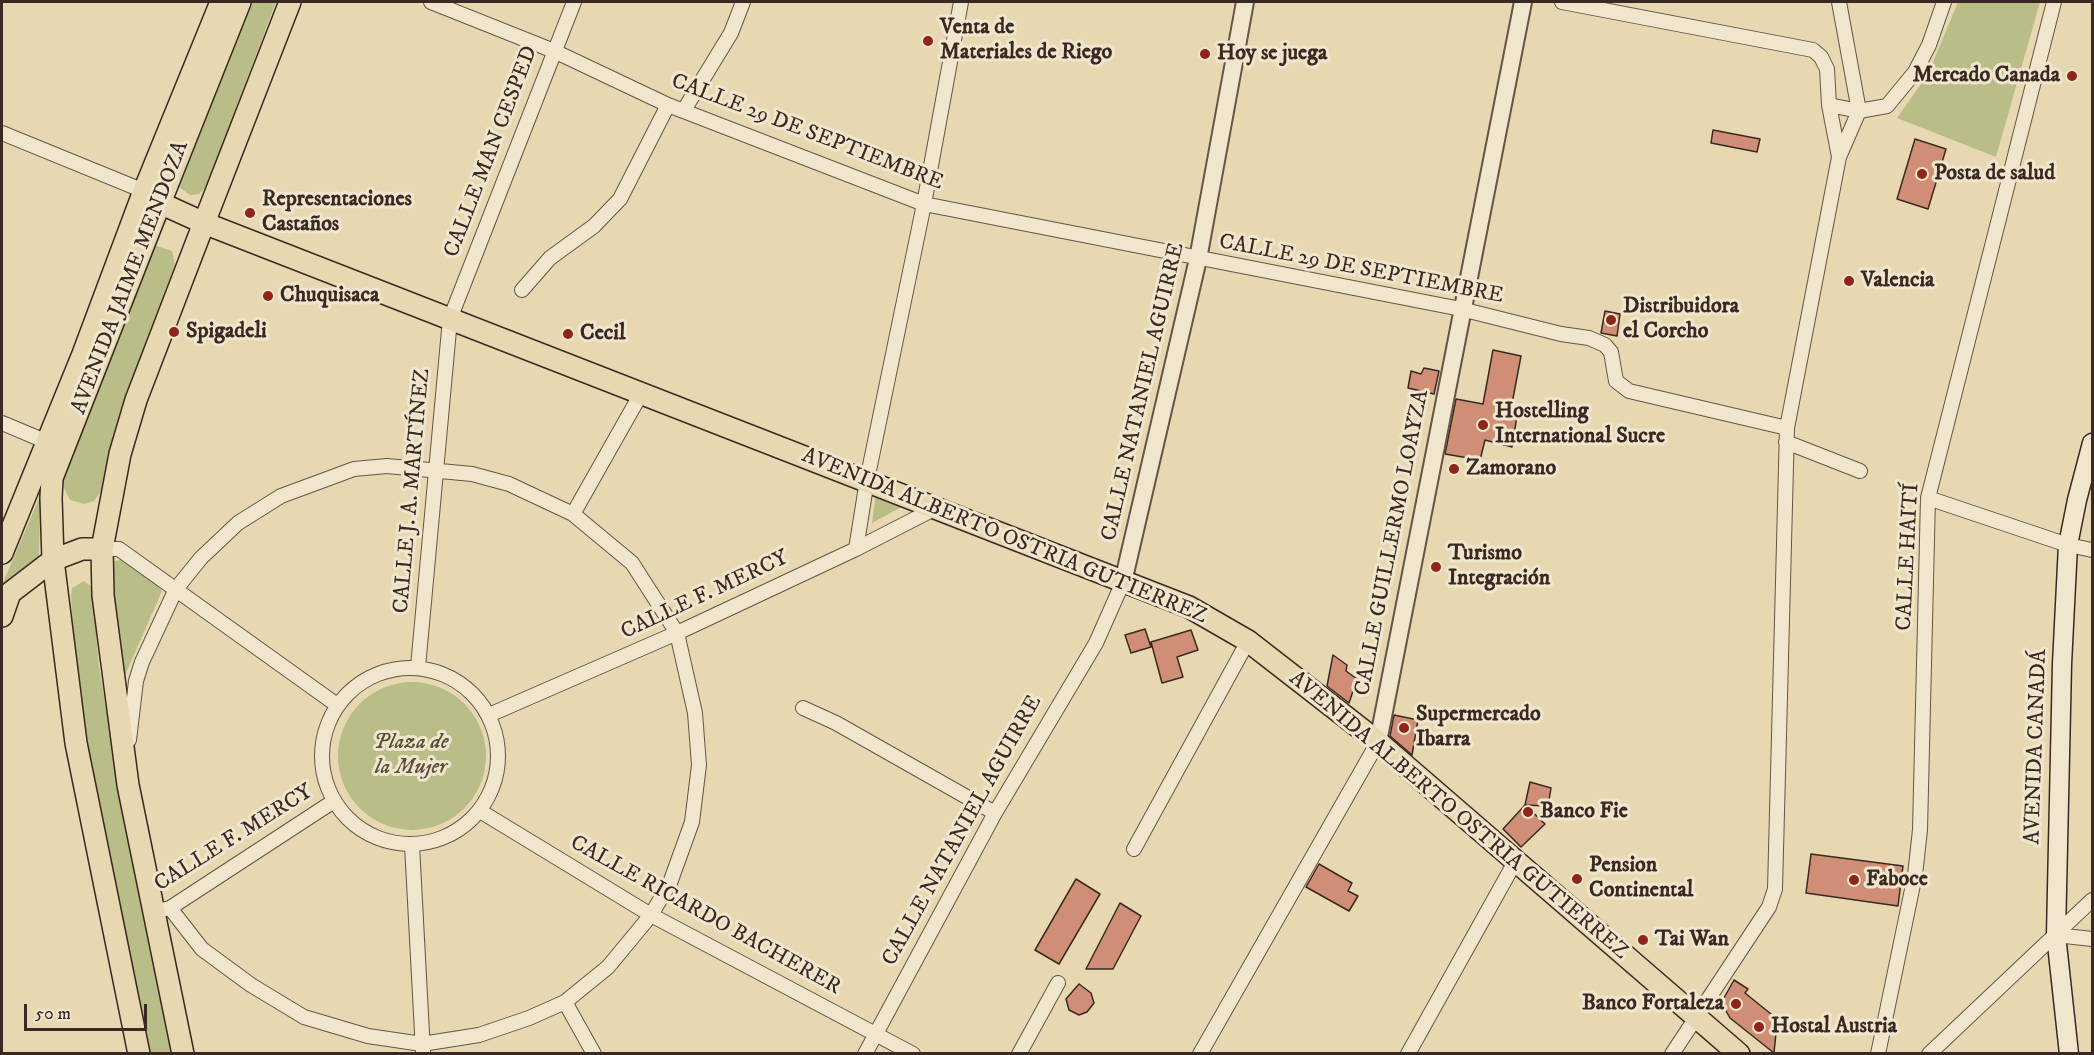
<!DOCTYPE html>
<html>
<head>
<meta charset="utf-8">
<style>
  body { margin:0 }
  #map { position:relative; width:2094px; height:1055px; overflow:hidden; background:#e7d8b2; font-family:"IM FELL DW Pica",serif }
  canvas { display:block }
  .frame { position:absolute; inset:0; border:3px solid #3a2922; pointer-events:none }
  .scale { position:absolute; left:24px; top:1004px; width:123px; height:27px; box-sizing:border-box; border:3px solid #3a2922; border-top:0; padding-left:8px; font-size:18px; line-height:21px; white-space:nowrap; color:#3a2922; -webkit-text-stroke:4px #efe6cd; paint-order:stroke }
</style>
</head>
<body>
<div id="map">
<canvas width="2094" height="1055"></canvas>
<div class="frame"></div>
<div class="scale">50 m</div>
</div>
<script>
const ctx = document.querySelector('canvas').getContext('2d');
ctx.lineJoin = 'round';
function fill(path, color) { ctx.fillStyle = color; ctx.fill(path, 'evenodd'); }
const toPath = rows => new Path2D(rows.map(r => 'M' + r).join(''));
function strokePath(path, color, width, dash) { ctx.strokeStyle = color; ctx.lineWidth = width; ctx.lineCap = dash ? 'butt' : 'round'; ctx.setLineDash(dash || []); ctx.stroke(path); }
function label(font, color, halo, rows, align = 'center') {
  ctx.font = font + ' "IM FELL DW Pica",serif'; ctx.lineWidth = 6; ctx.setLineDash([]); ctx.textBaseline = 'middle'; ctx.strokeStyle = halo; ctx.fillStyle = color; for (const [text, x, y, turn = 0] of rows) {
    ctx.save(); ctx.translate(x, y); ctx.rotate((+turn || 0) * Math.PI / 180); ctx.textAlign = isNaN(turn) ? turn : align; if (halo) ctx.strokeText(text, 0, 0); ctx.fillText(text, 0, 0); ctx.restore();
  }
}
const green = toPath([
  [247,2,276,2,206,187,199,194,190,195,179,187,176,177],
  [1958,2,2040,2,1996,157,1897,118,1928,74],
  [154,245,172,251,175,264,115,429,103,489,94,501,84,504,70,500,59,478],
  [876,492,907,504,872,523],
  [40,496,39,559,2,585],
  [125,559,156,581,162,591,123,680,109,569,115,561],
  [84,581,92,587,99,667,118,779,172,1053,131,1053,130,1050,149,1046,97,805,74,657,71,596,72,588],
  '338 756a74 74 0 1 1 148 0a74 74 0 1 1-148 0Z'
]);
const building = toPath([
  [1713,130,1760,139,1757,152,1711,143,1713,130],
  [1915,139,1946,149,1928,209,1897,199,1915,139],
  [1605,311,1620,314,1617,336,1601,333,1605,311],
  [1493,350,1521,356,1511,409,1518,410,1512,447,1485,440,1480,460,1445,454,1456,399,1483,404,1493,350],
  [1424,368,1439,371,1434,394,1408,388,1411,371,1421,374,1424,368],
  [1145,629,1151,647,1131,653,1125,635,1145,629],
  [1191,630,1198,650,1177,657,1183,677,1162,683,1151,642,1191,630],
  [1333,655,1347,665,1346,671,1357,679,1349,703,1327,686,1333,655],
  [1394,715,1418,720,1412,755,1390,736,1394,715],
  [1530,782,1551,788,1548,806,1525,805,1530,782],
  [1525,805,1545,824,1521,847,1503,829,1525,805],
  [1811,854,1903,866,1898,906,1806,893,1811,854],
  [1319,864,1352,883,1348,891,1358,896,1349,911,1306,887,1319,864],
  [1076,879,1100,894,1059,964,1035,950,1076,879],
  [1120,903,1141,916,1113,969,1086,969,1120,903],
  [1734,980,1748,989,1745,993,1771,1014,1776,1033,1774,1053,1730,1018,1726,1011,1724,998,1734,980],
  [1079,984,1091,993,1094,1003,1087,1012,1079,1015,1069,1010,1066,999,1079,984]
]);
const minor = toPath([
  [431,2,554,51,668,105,924,204,1461,309,1561,334,1589,338,1605,345,1611,352,1616,381,1629,391,1787,428],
  [1562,2,1813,50,1821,57,1827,69,1829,105,1859,111,1887,106,1915,72,1929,45,1944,2],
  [1839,2,1859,111],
  [1829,105,1839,157],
  [684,110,731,33,743,2],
  [2,133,144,191],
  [522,290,550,258,594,226,620,199,668,105],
  [2,423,45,441],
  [1786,442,1860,471],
  [1928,498,2068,545,2092,550],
  [573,514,642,392],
  [102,549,119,549,337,705],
  [856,549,867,480,924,204,961,2],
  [418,667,450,319,574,2],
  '322 756a88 88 0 1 1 176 0a88 88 0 1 1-176 0Z',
  [803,708,836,723,995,813],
  [489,715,677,633,856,549,936,508],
  [129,740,136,681,142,662,176,589,201,558,238,523,281,496,354,469,387,466,472,474,509,484,573,514,632,563,677,633,695,713,699,765,692,822,670,883,651,915,608,967,565,1002,529,1018,479,1035,422,1044,368,1036,304,1017,251,985,202,949,170,908],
  [480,811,651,915,913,1054],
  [412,845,423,1052],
  [1134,849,1248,641],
  [161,910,170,908,334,801],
  [2056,935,2092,939],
  [565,1002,594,1054],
  [865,1054,995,813,1096,643,1123,582],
  [1019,1054,1058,983],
  [1200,1054,1378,742],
  [1408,1054,1515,862],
  [1672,1054,1769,907,1775,889,1787,428,1839,157,1859,111],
  [1878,1054,1915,875,1920,830,1928,498,2054,2],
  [1929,1054,2092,900]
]);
const tertiary = toPath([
  [1123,582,1198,259,1245,2],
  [1378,742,1523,2]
]);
const secondary = toPath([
  [2069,1054,2056,935,2062,664,2068,545,2077,500,2092,443]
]);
const primary = toPath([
  [147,193,160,203,240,2],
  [204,223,290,2],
  [2,553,83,354,144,191,221,2],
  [2,616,10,593,53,560,82,549,102,549]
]);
const trunk = toPath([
  [139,1054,76,743,53,560,51,498,52,478,160,203,204,223,1189,607,1248,641,1378,742,1739,1054],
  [183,1054,128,785,103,595,102,549,120,454,136,400,204,223]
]);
const markers = [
  [928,41,6,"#8f2418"],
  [1205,54,6,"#8f2418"],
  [2072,76,6,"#8f2418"],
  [1922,174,6,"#8f2418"],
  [250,213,6,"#8f2418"],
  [1849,281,6,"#8f2418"],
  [268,296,6,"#8f2418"],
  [1611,320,6,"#8f2418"],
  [174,332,6,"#8f2418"],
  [568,334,6,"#8f2418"],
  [1483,425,6,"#8f2418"],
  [1454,469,6,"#8f2418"],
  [1436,567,6,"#8f2418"],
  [1404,728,6,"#8f2418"],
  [1528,812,6,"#8f2418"],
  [1577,879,6,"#8f2418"],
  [1854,880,6,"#8f2418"],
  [1643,940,6,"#8f2418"],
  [1736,1004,6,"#8f2418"],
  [1759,1027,6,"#8f2418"]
];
const poiNames = [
  ["Venta de",940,28],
  ["Materiales de Riego",940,53],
  ["Hoy se juega",1217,54],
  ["Mercado Canada",2060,76,"right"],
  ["Posta de salud",1934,174],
  ["Representaciones",262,200],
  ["Castaños",262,225],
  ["Valencia",1861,281],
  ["Chuquisaca",280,296],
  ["Distribuidora",1623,307],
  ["el Corcho",1623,332],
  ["Spigadeli",186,332],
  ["Cecil",580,334],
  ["Hostelling",1495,412],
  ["International Sucre",1495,437],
  ["Zamorano",1466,469],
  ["Turismo",1448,554],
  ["Integración",1448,579],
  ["Supermercado",1416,715],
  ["Ibarra",1416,740],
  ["Banco Fie",1540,812],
  ["Pension",1589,866],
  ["Continental",1589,891],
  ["Faboce",1866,880],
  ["Tai Wan",1655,940],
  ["Banco Fortaleza",1724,1004,"right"],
  ["Hostal Austria",1771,1027]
];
const streetNames = [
  ["CALLE 29 DE SEPTIEMBRE",807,133,21],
  ["CALLE MAN CESPED",492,152,-69],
  ["CALLE 29 DE SEPTIEMBRE",1361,270,11],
  ["AVENIDA JAIME MENDOZA",131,278,-69],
  ["CALLE NATANIEL AGUIRRE",1144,392,-77],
  ["CALLE J. A. MARTÍNEZ",413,491,-85],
  ["AVENIDA ALBERTO OSTRIA GUTIERREZ",1004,537,22],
  ["CALLE GUILLERMO LOAYZA",1393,543,-79],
  ["CALLE HAITÍ",1909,557,-87],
  ["CALLE F. MERCY",705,596,-25],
  ["AVENIDA CANADÁ",2037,747,-88],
  ["AVENIDA ALBERTO OSTRIA GUTIERREZ",1458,816,40],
  ["CALLE NATANIEL AGUIRRE",963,831,-61],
  ["CALLE F. MERCY",234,839,-32],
  ["CALLE RICARDO BACHERER",705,916,29]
];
const parkNames = [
  ["Plaza de",411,743],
  ["la Mujer",411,768]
];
fill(green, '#b9be89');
fill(building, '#d18e76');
strokePath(building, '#3a2922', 1.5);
strokePath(minor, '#655546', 16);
strokePath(tertiary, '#655546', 20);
strokePath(secondary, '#3a2922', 21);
strokePath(primary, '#3a2922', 24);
strokePath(trunk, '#3a2922', 24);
strokePath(minor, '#efe6cd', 14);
strokePath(tertiary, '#efe6cd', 16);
strokePath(secondary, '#efe6cd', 18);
strokePath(primary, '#e7d8b2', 21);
strokePath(trunk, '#e7d8b2', 21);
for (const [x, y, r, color] of markers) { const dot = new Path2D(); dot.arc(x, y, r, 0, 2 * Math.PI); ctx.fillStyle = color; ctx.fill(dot); strokePath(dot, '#efe6cd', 2); }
label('bold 22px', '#3a2922', '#efe6cd', poiNames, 'left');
label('22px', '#3a2922', '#efe6cd', streetNames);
label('italic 22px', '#5a4e3c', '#efe6cd', parkNames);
</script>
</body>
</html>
